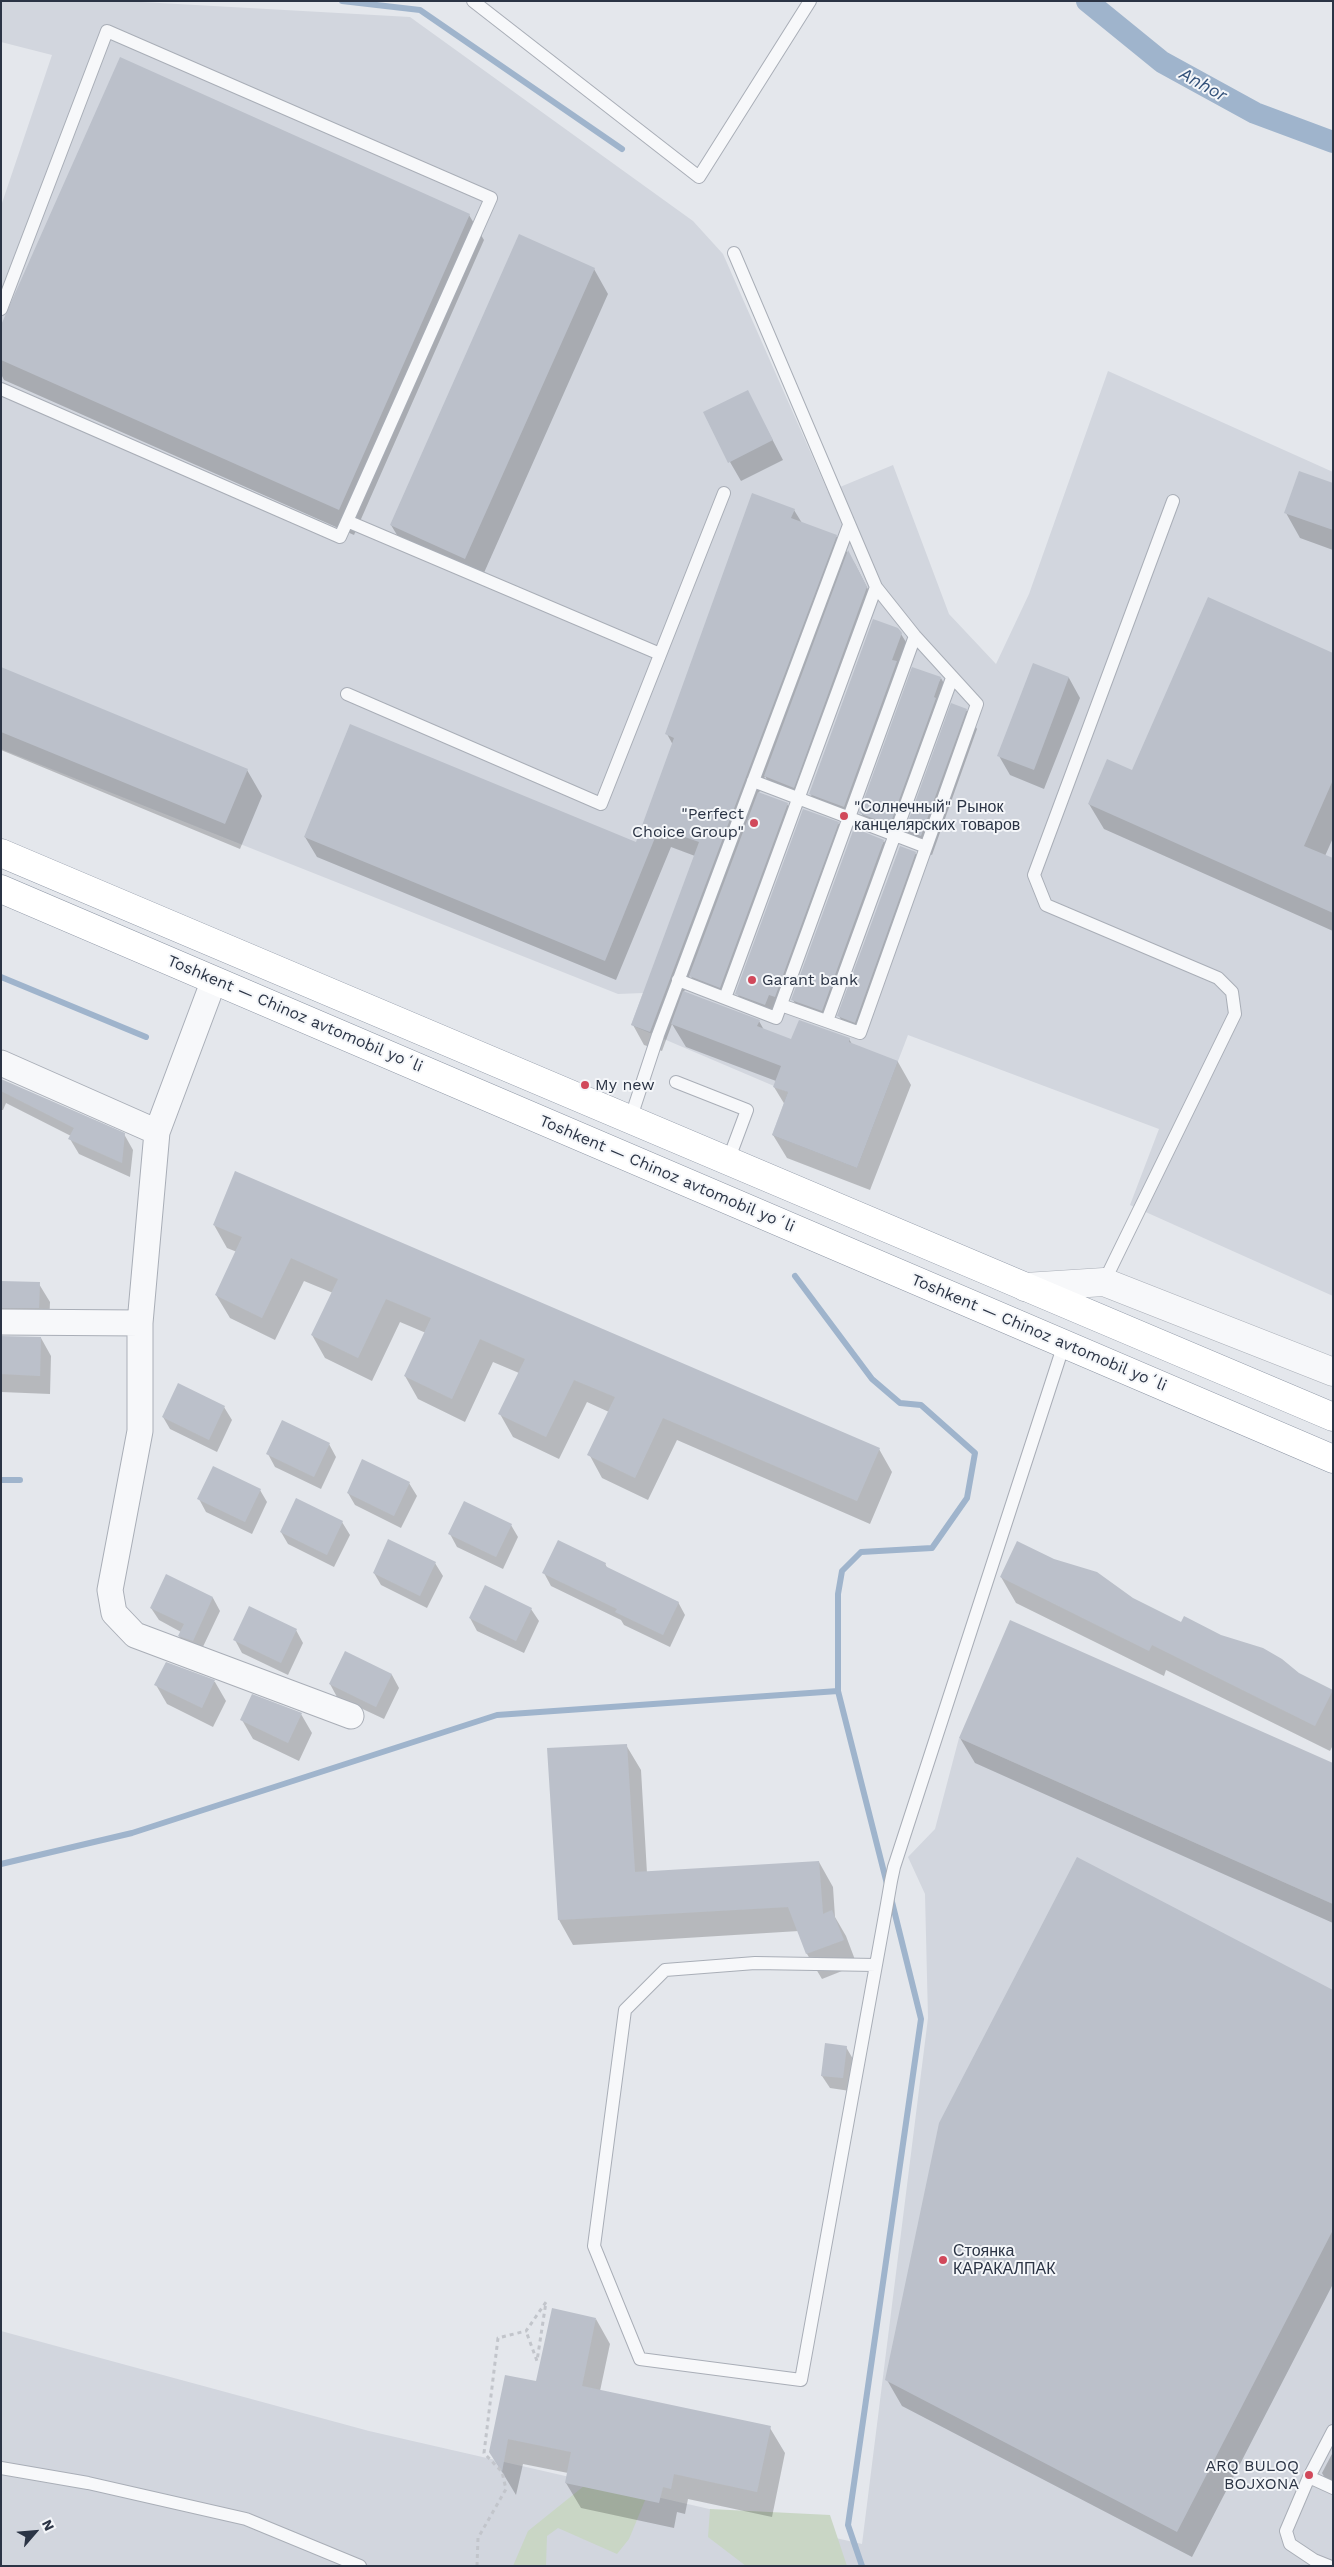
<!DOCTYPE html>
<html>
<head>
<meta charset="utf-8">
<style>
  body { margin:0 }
  #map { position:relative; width:1334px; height:2567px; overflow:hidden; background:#e4e7ec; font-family:"Work Sans",sans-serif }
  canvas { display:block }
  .frame { position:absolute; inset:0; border:2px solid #2b3445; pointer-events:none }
  .north { position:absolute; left:10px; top:2507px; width:50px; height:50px; -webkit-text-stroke:4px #f4f6f9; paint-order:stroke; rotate:63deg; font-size:14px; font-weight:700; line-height:20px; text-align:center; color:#2b3445 }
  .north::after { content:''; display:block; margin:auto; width:18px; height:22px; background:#2b3445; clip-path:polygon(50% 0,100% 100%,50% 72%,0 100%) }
</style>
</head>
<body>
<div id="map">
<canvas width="1334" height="2567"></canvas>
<div class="frame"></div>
<div class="north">N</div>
</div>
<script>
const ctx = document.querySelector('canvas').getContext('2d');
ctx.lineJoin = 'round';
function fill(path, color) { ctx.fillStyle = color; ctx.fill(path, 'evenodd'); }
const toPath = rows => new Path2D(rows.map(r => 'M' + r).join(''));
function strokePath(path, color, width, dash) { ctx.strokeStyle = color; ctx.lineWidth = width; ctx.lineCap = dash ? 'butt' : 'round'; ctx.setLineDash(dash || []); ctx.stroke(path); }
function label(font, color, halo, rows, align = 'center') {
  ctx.font = font + ' "Work Sans",sans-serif'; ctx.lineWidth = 4; ctx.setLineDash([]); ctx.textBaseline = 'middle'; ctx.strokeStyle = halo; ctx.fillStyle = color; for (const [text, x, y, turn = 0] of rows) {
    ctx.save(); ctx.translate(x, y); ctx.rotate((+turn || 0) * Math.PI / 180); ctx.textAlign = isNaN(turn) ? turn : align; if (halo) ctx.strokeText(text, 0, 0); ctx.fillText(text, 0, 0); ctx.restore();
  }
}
const built = toPath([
  [1,1,124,1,410,17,693,221,723,254,828,492,893,465,949,614,996,664,1029,594,1108,371,1333,472,1333,1296,1130,1205,1159,1129,908,1035,857,1168,772,1135,788,1092,631,1025,643,993,618,994,1,749,1,206,52,55,1,42],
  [959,1738,1333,1904,1333,2566,1,2566,1,2331,369,2431,862,2544,928,2018,925,1894,908,1857,935,1829]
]);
const green = toPath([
  [584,2486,646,2498,629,2539,617,2554,558,2528,547,2536,546,2566,513,2566,528,2531],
  [710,2509,830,2515,847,2566,746,2566,708,2537]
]);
const shadow = toPath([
  [469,215,484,240,354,535,4,380,1,374,1,328],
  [594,269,608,294,479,584,406,550,391,525],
  [747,391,783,460,741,481,730,462],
  [1333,484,1333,550,1300,538,1286,513],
  [794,510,802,523,836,536,855,564,874,601,801,800,772,789,765,776,759,793,787,804,794,817,727,1000,698,988,690,975,684,992,759,1021,764,1030,792,1041,849,1039,852,1044,898,1062,911,1085,870,1190,787,1158,773,1135,785,1105,774,1087,776,1081,686,1047,672,1024,662,1051,644,1045,633,1025,695,856,671,847,616,980,317,857,305,837,637,843,673,745,667,734],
  [901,634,909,647,851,819,817,806,810,793],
  [1333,654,1333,838,1325,856,1333,860,1333,931,1104,829,1089,804],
  [1034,665,1069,678,1080,698,1044,789,1010,775,999,756],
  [1,669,247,770,262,796,240,849,1,750],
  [941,678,948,691,897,836,868,825,861,813],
  [966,710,977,729,932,855,918,849,906,830],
  [838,823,845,836,772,1017,744,1006,737,993],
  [884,841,891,853,829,1023,800,1012,793,1000],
  [915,853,922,865,862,1035,846,1029,839,1016],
  [1,1080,124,1134,133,1150,130,1177,79,1154,70,1139,71,1136,6,1103,3,1110,1,1110],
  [214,1225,879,1449,892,1472,870,1524,677,1440,648,1500,602,1478,589,1454,609,1412,587,1402,559,1459,513,1437,500,1414,519,1373,493,1362,465,1422,418,1399,405,1376,426,1333,400,1322,372,1381,325,1358,312,1335,333,1293,304,1281,275,1340,230,1318,216,1295,237,1252,227,1248],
  [1,1282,39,1284,50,1302,49,1326,1,1331],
  [1,1338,41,1338,51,1356,50,1394,1,1392],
  [224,1407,232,1420,217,1452,170,1429,163,1417],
  [329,1444,336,1457,321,1489,275,1467,268,1454],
  [409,1483,417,1496,401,1528,355,1505,348,1493],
  [260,1490,267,1502,252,1534,206,1512,199,1499],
  [342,1522,350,1535,334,1567,288,1544,281,1532],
  [511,1525,518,1537,503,1569,457,1547,450,1534],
  [435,1563,443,1576,427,1608,381,1585,374,1573],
  [605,1564,608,1569,678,1602,685,1615,670,1647,624,1625,621,1620,551,1586,544,1573],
  [167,1576,213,1598,220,1611,200,1653,187,1648,179,1636,181,1632,159,1620,151,1608],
  [1001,1577,1132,1599,1182,1623,1220,1636,1333,1691,1333,1745,1330,1751,1166,1670,1164,1676,1016,1603],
  [531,1609,539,1621,524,1653,477,1631,470,1618],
  [296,1630,303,1643,288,1675,242,1653,235,1640],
  [346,1653,392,1675,399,1688,384,1719,337,1697,330,1684],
  [166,1663,215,1682,226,1701,213,1727,167,1704,156,1685],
  [301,1714,312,1733,299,1761,253,1739,242,1720],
  [960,1738,1333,1764,1333,1923,975,1763],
  [626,1745,641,1770,647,1873,819,1862,833,1887,835,1917,846,1936,857,1965,822,1979,807,1954,799,1931,573,1945,559,1920],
  [1333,1992,1333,2284,1192,2557,902,2406,887,2380],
  [846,2047,853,2059,850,2091,830,2088,822,2076],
  [596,2319,610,2344,600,2391,770,2428,785,2453,772,2517,688,2499,685,2514,677,2512,674,2528,581,2508,566,2483,568,2473,523,2464,516,2495,490,2452,537,2383],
  [1333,2452,1333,2492,1322,2473]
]);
const stream = toPath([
  [342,1,420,10,622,149],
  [1,977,146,1037],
  [795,1276,872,1379,900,1403,921,1405,975,1453,967,1498,932,1548,861,1552,842,1571,838,1594,838,1691,887,1884],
  [1,1480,20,1480],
  [1,1864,132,1833,497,1715,838,1691],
  [862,2566,848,2525,921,2019,891,1898]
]);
const canal = toPath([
  [1087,1,1162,62,1255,113,1333,142]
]);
const building = toPath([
  [120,57,470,214,339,510,1,360,1,325],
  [519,234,595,268,465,559,390,525],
  [748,390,773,440,728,463,703,412],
  [1299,471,1333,483,1333,530,1284,513],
  [752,493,795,509,791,518,837,535,650,1032,631,1025,699,842,659,828,605,961,304,837,350,724,636,842,674,738,665,734],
  [848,550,867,587,794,788,764,776],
  [1208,597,1333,653,1333,780,1304,846,1333,858,1333,913,1088,804,1107,759,1132,770],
  [873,619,898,628,902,633,892,660,897,661,844,807,809,794],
  [1033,663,1069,677,1034,770,997,756],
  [1,667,248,769,225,824,1,732],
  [912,667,941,677,934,697,936,698,890,825,859,813],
  [951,703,967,709,921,836,905,830],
  [758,792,788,803,720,988,689,976],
  [803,809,839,822,775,997,769,995,765,1005,735,994],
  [854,828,884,840,822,1011,791,1000],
  [900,846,916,852,855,1023,837,1016],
  [683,991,760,1020,757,1026,791,1039,799,1020,850,1038,849,1042,898,1061,857,1168,772,1135,788,1092,773,1087,781,1066,671,1024],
  [1,1079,125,1133,122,1163,68,1139,74,1128,1,1091],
  [235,1171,880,1448,857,1501,663,1418,635,1478,587,1455,615,1397,574,1380,546,1437,498,1414,525,1359,480,1339,452,1399,404,1376,431,1318,386,1299,358,1358,311,1335,338,1279,291,1258,262,1318,215,1295,242,1237,213,1225],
  [1,1281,40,1282,39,1308,1,1308],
  [1,1336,41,1337,40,1376,1,1374],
  [178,1383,225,1406,209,1440,162,1417],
  [282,1420,330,1443,314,1477,266,1454],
  [362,1459,410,1482,394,1516,347,1493],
  [213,1466,261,1489,245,1522,197,1499],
  [296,1498,343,1521,327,1555,280,1532],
  [464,1501,512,1524,496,1557,448,1534],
  [388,1539,436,1562,420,1596,373,1573],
  [558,1540,606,1563,605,1566,679,1602,663,1635,615,1612,617,1609,542,1573],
  [1017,1541,1054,1559,1097,1572,1133,1598,1181,1622,1184,1616,1221,1635,1263,1648,1282,1659,1299,1673,1333,1690,1315,1726,1152,1645,1149,1651,1000,1577],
  [166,1574,213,1597,193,1641,178,1636,184,1624,150,1608],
  [485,1585,532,1608,516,1641,469,1618],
  [249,1606,297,1629,281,1663,233,1640],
  [1010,1620,1333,1763,1333,1904,959,1738],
  [345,1651,392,1674,376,1707,329,1684],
  [166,1662,215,1680,202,1708,154,1685],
  [252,1694,302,1713,288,1743,240,1720],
  [627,1744,635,1872,819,1861,823,1914,832,1910,844,1940,806,1954,788,1907,558,1920,547,1748],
  [1077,1857,1333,1990,1333,2230,1177,2532,885,2380,939,2123],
  [825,2043,847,2046,843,2078,821,2076],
  [552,2308,596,2318,582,2386,771,2426,757,2492,674,2474,671,2489,663,2487,659,2503,565,2483,571,2452,508,2439,502,2472,489,2452,505,2375,536,2381]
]);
const path = toPath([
  [477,2566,478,2538,506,2489,502,2472,484,2453,498,2338,526,2331,546,2302,537,2361,526,2331]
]);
const service = toPath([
  [473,1,699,177,810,1],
  [734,253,876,587,915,636,977,704,860,1033,781,1005],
  [1,309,107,31,491,198,340,537,1,389],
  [347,521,660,654],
  [347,694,601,804,724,493],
  [753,781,926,847],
  [678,980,776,1018,915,636],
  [725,998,876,587],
  [827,1021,952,678],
  [676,1082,747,1110,728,1161],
  [630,1120,658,1035,849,525],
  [1104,1282,1235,1014,1232,992,1218,978,1046,905,1034,875,1173,501],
  [876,1965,755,1963,665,1970,625,2010,594,2246,640,2359,801,2380,887,1904,891,1881,894,1867,1064,1344],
  [1333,2431,1309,2477,1333,2488],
  [1,2468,88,2483,246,2519,360,2566],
  [1309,2477,1286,2531,1290,2544,1314,2560,1329,2566]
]);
const minor = toPath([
  [214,980,157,1132,140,1323,140,1431,110,1590,114,1613,135,1635,351,1716],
  [1,1063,157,1132],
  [1,1322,140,1323]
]);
const tertiary = toPath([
  [1025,1287,1104,1282,1333,1372]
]);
const trunk = toPath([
  [1,853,1333,1417],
  [1,889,1333,1459]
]);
const markers = [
  [844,816,5,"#d1495b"],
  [754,823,5,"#d1495b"],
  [752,980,5,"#d1495b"],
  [585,1085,5,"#d1495b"],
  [943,2260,5,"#d1495b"],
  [1309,2475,5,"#d1495b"]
];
const poiNames = [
  ["\"Солнечный\" Рынок",854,807],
  ["канцелярских товаров",854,825],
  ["\"Perfect",744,814,"right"],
  ["Choice Group\"",744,832,"right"],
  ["Garant bank",762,980],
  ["My new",595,1085],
  ["Стоянка",953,2251],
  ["КАРАКАЛПАК",953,2269],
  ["ARQ BULOQ",1299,2466,"right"],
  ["BOJXONA",1299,2484,"right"]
];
const streetNames = [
  ["Toshkent — Chinoz avtomobil yoʻli",295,1014,23],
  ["Toshkent — Chinoz avtomobil yoʻli",667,1174,23],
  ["Toshkent — Chinoz avtomobil yoʻli",1039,1333,23]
];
const waterNames = [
  ["Anhor",1203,85,29]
];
fill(built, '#d2d6de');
fill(green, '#c9d6c5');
fill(shadow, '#0003');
strokePath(stream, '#9fb4cc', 6);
strokePath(canal, '#9fb4cc', 22);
fill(building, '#bbc0ca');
strokePath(service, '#a9aeb7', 14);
strokePath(minor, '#a9aeb7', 27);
strokePath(tertiary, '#a9aeb7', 29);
strokePath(trunk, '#8b94a3', 29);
strokePath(path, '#c2c5cb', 3, [4, 4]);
strokePath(service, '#f7f8fa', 12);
strokePath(minor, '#f7f8fa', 25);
strokePath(tertiary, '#f7f8fa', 28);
strokePath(trunk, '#fff', 28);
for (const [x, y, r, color] of markers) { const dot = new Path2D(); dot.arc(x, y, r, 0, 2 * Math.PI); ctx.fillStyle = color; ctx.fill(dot); strokePath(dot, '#f4f6f9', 2); }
label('16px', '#2b3445', '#f4f6f9', poiNames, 'left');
label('16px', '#2b3445', '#f4f6f9', streetNames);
label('italic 18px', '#34527a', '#f4f6f9', waterNames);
</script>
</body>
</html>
